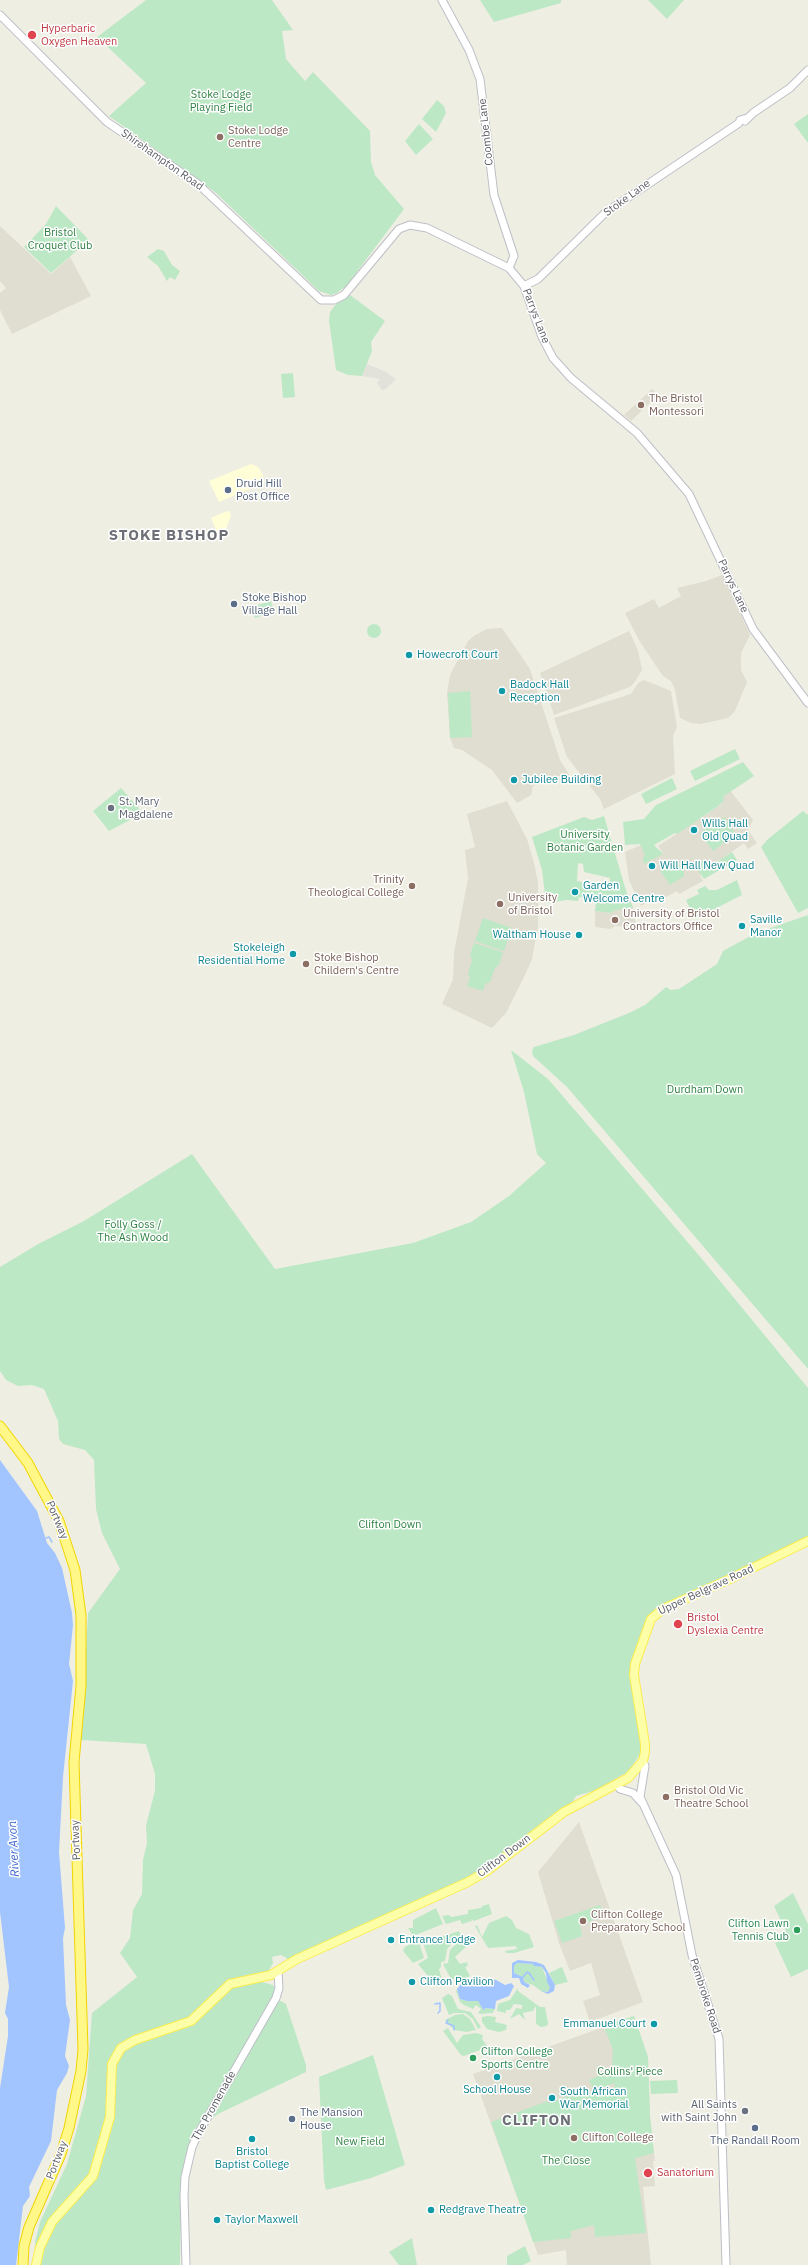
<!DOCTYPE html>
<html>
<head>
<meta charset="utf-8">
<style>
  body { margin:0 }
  canvas { display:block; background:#efeee2 }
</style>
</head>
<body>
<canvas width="808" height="2265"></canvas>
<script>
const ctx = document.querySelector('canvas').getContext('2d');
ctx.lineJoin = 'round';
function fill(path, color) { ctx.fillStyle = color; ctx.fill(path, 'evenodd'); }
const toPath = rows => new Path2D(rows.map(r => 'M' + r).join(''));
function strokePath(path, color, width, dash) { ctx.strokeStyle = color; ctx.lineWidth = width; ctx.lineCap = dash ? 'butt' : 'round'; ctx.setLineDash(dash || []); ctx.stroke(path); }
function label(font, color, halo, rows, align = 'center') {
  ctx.font = font + ' "IBM Plex Sans",sans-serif'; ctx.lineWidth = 3; ctx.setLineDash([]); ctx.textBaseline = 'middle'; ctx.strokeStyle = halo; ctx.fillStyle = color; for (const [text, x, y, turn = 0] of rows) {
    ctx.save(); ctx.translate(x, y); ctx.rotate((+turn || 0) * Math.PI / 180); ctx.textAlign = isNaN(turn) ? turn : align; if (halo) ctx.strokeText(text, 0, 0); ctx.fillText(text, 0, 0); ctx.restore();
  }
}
const commercial = toPath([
  [251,464,258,467,263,475,264,483,219,502,209,481],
  [227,511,230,512,231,516,221,541,211,518]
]);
const industrial = toPath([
  [367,364,386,372,396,379,386,389,382,390,377,383,380,379,362,376]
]);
const education = toPath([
  [0,226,51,274,70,257,91,296,12,334,0,310,0,293,6,288,0,281],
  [652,389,658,395,631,421,624,415],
  [722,575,750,635,741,653,741,670,747,682,735,711,728,718,700,724,691,723,680,718,675,690,671,681,663,676,640,642,625,613,654,599,659,608,681,596,677,588,706,581],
  [502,628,530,669,560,760,570,776,556,776,533,786,531,795,517,803,492,770,462,750,454,748,450,738,447,693,450,675,468,641,475,635,487,629],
  [629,631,638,650,642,670,634,683,630,687,554,715,540,673],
  [644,680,671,691,677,727,673,736,675,774,604,809,600,799,567,757,554,718,631,694,638,683],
  [730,790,753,820,748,830,757,843,748,849,744,843,700,875,703,881,679,894,677,891,664,898,661,895,641,906,629,880,625,852,641,845,646,856,663,854,658,846,722,804,718,799],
  [507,801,527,839,534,863,538,882,538,926,532,959,525,975,506,1013,492,1028,442,1004,453,979,454,953,468,878,465,850,475,847,467,814],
  [633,907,636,927,615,926,611,929,595,927,595,911,612,913,613,911],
  [579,1822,643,2002,590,2022,583,2001,600,1995,591,1963,570,1971,559,1943,538,1872],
  [634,2016,648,2057,650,2116,654,2153,655,2161,653,2161,655,2186,643,2187,651,2265,567,2265,566,2250,538,2255,473,2074]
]);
const green = toPath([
  [146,0,272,0,293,30,282,31,286,59,305,81,313,72,370,131,371,162,375,175,404,209,347,285,337,293,331,295,319,291,215,192,109,116,146,83,97,37],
  [480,0,561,0,561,3,494,22],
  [648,0,684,0,667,19],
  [437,100,444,106,446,113,436,132,422,119],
  [808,114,808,143,794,124],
  [419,124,433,139,416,155,405,141],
  [56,206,89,240,51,273,24,247,46,224],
  [158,249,164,251,172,265,180,271,175,280,170,277,167,281,158,266,147,257],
  [350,295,385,321,371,342,372,351,362,376,348,375,336,370,329,321,330,312,336,304],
  [293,373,295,397,283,398,281,374],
  [271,601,274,612,255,618,251,607],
  '367 631a7 7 0 1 1 14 0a7 7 0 1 1-14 0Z',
  [470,691,472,737,450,738,448,693],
  [735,749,740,759,695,781,690,771],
  [743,762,754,776,724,796,723,802,717,807,677,834,675,833,654,845,663,854,644,864,643,858,645,855,640,844,625,845,623,822,644,819,656,805],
  [672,778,677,789,646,804,641,794],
  [121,788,143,813,109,831,93,811],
  [803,811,808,815,808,908,798,913,761,847,768,839],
  [604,816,627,894,633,907,613,911,612,913,595,911,596,900,579,897,578,901,567,900,546,903,542,870,532,837,584,817,592,820],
  [578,863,583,864,584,872,610,878,609,887,577,881],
  [724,817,736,834,713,851,700,833],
  [732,852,737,860,704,879,697,869,698,865,704,860,710,867],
  [672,862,679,864,684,871,684,876,670,885,661,872,662,867],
  [737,880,742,895,695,919,686,900,699,894,697,890,705,886,709,890,717,890],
  [808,915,808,1369,567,1087,533,1056,532,1051,534,1047,574,1035,629,1013,645,1005,666,987,671,990,679,989,717,964,723,951,756,933],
  [483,918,512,928,504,951,475,941],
  [474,943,503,952,499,965,495,968,490,982,485,984,483,991,467,986,470,978,468,974,472,960,470,955],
  [511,1050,548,1079,580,1116,702,1259,808,1388,808,1536,770,1557,665,1604,656,1608,650,1615,630,1663,630,1674,642,1736,640,1754,629,1771,597,1790,576,1796,572,1803,544,1822,479,1873,297,1956,288,1959,281,1955,272,1957,273,1963,262,1982,273,1985,276,1989,276,2002,281,2001,286,2004,306,2065,306,2072,218,2114,208,2122,196,2127,185,2157,181,2184,180,2265,37,2265,35,2242,40,2222,67,2164,86,2096,92,2013,137,1977,120,1953,130,1938,133,1910,142,1894,143,1860,147,1843,146,1825,155,1791,155,1774,146,1744,81,1740,88,1613,120,1569,102,1533,96,1509,94,1460,85,1450,63,1444,59,1439,58,1421,44,1389,32,1385,18,1386,6,1380,0,1371,0,1267,40,1243,84,1221,192,1154,275,1269,413,1243,471,1222,509,1196,546,1163,537,1154,524,1092],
  [793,1893,808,1924,808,1969,791,1977,775,1943,788,1936,774,1906],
  [489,1904,492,1914,474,1921,471,1919,472,1921,462,1924,460,1920,446,1924,442,1916,449,1915,451,1917,468,1914,468,1910,481,1908,482,1906],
  [600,1905,604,1916,580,1925,582,1936,562,1943,554,1921],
  [436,1908,443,1924,413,1936,408,1928,413,1928,413,1920],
  [506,1916,512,1920,516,1928,529,1934,534,1947,514,1953,506,1953,505,1951,517,1949,516,1946,488,1948,475,1926,477,1925,482,1937,489,1923],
  [459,1931,461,1935,447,1949,445,1961,441,1962,441,1967,439,1969,442,1980,436,1986,418,1964,428,1958,423,1943],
  [459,1941,469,1944,455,1957,460,1964,467,1962,468,1966,465,1967,470,1976,462,1980,451,1979,443,1964,448,1963,450,1950],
  [411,1943,417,1943,420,1945,424,1958,413,1963,403,1951,405,1947],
  [517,1963,534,1964,534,1966,542,1967,550,1987,548,1992,541,1991,533,1985,524,1982,523,1977,514,1973,514,1966],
  [562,1967,568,1982,555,1985,549,1973],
  [518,1988,518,1991,540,2007,545,2007,548,2023,547,2026,541,2027,536,2024,536,2006,533,2011,523,2013,525,2020,519,2014,510,2019,516,2008,522,2009,522,2005,514,2004,510,2010,506,2010,506,2013,497,2011,498,2004,510,2000],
  [457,1989,460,1999,467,2001,478,2001,484,2011,485,2008,495,2009,493,2013,480,2014,478,2013,481,2009,476,2005,473,2009,464,2005,460,2002,456,1991],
  [448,1994,452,1996,458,2009,471,2012,481,2027,478,2029,473,2019,465,2013,454,2013,449,2015,442,1998],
  [463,2014,470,2019,476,2030,467,2032,454,2030,445,2020,455,2015],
  [488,2016,496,2017,495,2022,507,2025,506,2030,499,2032,487,2029,482,2022,482,2017],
  [634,2016,648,2057,650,2116,654,2153,635,2158,646,2233,595,2237,594,2225,571,2231,571,2238,533,2242,491,2122,548,2101,549,2103,567,2096,575,2097,606,2088,613,2092,615,2083,594,2091,589,2080,612,2070,613,2050,605,2029,612,2026,612,2023],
  [448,2028,457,2043,463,2035,476,2033,483,2035,482,2039,488,2047,464,2056,461,2055,443,2031],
  [373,2055,405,2165,371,2178,326,2190,324,2180,319,2077],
  [677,2080,678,2093,651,2094,650,2081],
  [412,2238,417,2265,399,2265,389,2252],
  [525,2246,531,2261,523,2265,507,2265,507,2256]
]);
const water = toPath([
  [0,1460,37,1511,47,1543,55,1553,62,1568,72,1613,73,1625,69,1664,73,1681,63,1777,59,1852,65,1928,63,1938,66,2005,70,2020,65,2056,69,2066,67,2073,57,2090,51,2141,29,2187,30,2196,23,2206,16,2265,0,2265,0,2088,8,2036,8,2019,5,2013,9,1987,0,1912],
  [518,1960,536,1962,544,1965,555,1985,554,1991,548,1994,541,1991,548,1992,550,1987,547,1982,546,1973,542,1967,534,1966,533,1964,517,1963,514,1966,514,1973,523,1977,524,1982,530,1985,528,1988,521,1984,519,1978,512,1978,512,1963],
  [486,1978,496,1980,505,1985,511,1983,514,1986,509,1996,496,2001,495,2009,485,2008,484,2011,478,2001,467,2001,460,1999,457,1989,461,1984,470,1980]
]);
const stream = toPath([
  [46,1538,49,1537,52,1542],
  [523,1977,527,1972,529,1973,534,1980],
  [435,2004,440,2003,440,2011,438,2013],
  [448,2020,446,2023,454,2026,454,2030]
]);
const secondary = toPath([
  [442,0,469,50,480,79,494,195,514,256,509,268],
  [0,15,107,122,198,184,321,300,334,300,344,295,399,229,410,225,427,228,509,268,524,286,542,337,553,358,571,378,637,433,689,494,753,629,808,703],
  [745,121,753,113,790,88,808,70],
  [524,286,538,279,605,213,739,123,740,120,747,118],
  [643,1761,645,1766,640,1797,676,1875,692,1955,719,2039,726,2265],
  [617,1785,620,1789,633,1793,642,1803],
  [186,2265,184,2196,185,2177,192,2147,198,2134,276,1998,279,1988,278,1971]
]);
const primary = toPath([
  [36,2265,40,2247,52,2222,93,2176,110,2117,112,2064,121,2048,135,2040,191,2021,230,1984,271,1975,297,1959,468,1882,487,1871,564,1812,628,1778,643,1761,645,1752,645,1744,634,1675,635,1664,651,1619,663,1609,730,1579,808,1541]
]);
const highway = toPath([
  [0,1426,28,1463,59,1521,75,1570,81,1615,81,1686,74,1762,83,2049,81,2071,69,2128,61,2154,29,2227,24,2246,23,2265]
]);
const markers = [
  [32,35,5,"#e0444e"],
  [220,137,4,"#8d6e63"],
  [641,405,4,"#8d6e63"],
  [228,490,4,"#5c6f8a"],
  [234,604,4,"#5c6f8a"],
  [409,655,4,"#0f9aa8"],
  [502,691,4,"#0f9aa8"],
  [514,780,4,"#0f9aa8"],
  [111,808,4,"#6b7280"],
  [694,830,4,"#0f9aa8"],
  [652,866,4,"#0f9aa8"],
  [412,886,4,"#8d6e63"],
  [575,892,4,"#0f9aa8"],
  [500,904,4,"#8d6e63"],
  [615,920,4,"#8d6e63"],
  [742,926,4,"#0f9aa8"],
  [579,935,4,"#0f9aa8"],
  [293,954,4,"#0f9aa8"],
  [306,964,4,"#8d6e63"],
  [678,1624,5,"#e0444e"],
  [666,1797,4,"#8d6e63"],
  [583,1921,4,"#8d6e63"],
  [797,1930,4,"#2e9e5b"],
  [391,1940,4,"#0f9aa8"],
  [412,1982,4,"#0f9aa8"],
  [654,2024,4,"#0f9aa8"],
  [473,2058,4,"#2e9e5b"],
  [497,2077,4,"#0f9aa8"],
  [552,2098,4,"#0f9aa8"],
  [745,2111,4,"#6b7280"],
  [292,2119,4,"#5c6f8a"],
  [755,2128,4,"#5c6f8a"],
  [574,2138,4,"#8d6e63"],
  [252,2139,4,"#0f9aa8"],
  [648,2173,5,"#e0444e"],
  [431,2210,4,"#0f9aa8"],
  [217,2220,4,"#0f9aa8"]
];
const healthNames = [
  ["Hyperbaric",41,29],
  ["Oxygen Heaven",41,42],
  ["Bristol",687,1618],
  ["Dyslexia Centre",687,1631],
  ["Sanatorium",657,2173]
];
const parkNames = [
  ["Stoke Lodge",221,95],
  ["Playing Field",221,108],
  ["Bristol",60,233],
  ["Croquet Club",60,246],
  ["University",585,835],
  ["Botanic Garden",585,848],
  ["Durdham Down",705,1090],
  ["Folly Goss /",133,1225],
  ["The Ash Wood",133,1238],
  ["Clifton Down",390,1525],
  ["Collins' Piece",630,2072],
  ["New Field",360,2142],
  ["The Close",566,2161]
];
const educationNames = [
  ["Stoke Lodge",228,131],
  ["Centre",228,144],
  ["The Bristol",649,399],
  ["Montessori",649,412],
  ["Trinity",404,880,"right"],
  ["Theological College",404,893,"right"],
  ["University",508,898],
  ["of Bristol",508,911],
  ["University of Bristol",623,914],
  ["Contractors Office",623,927],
  ["Stoke Bishop",314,958],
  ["Childern's Centre",314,971],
  ["Bristol Old Vic",674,1791],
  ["Theatre School",674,1804],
  ["Clifton College",591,1915],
  ["Preparatory School",591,1928],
  ["Clifton College",582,2138]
];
const streetNames = [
  ["Coombe Lane",486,132,-96],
  ["Shirehampton Road",162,160,35],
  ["Stoke Lane",627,198,-36],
  ["Parrys Lane",536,316,69],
  ["Parrys Lane",733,586,65],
  ["Portway",57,1520,67],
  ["Upper Belgrave Road",706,1590,-25],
  ["Portway",76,1840,-93],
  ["Clifton Down",504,1856,-37],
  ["Pembroke Road",705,1996,72],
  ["The Promenade",214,2106,-61],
  ["Portway",57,2160,-69]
];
const serviceNames = [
  ["Druid Hill",236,484],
  ["Post Office",236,497],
  ["Stoke Bishop",242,598],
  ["Village Hall",242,611],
  ["The Mansion",300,2113],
  ["House",300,2126],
  ["The Randall Room",755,2141,"center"]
];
const cultureNames = [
  ["Howecroft Court",417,655],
  ["Badock Hall",510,685],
  ["Reception",510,698],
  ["Jubilee Building",522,780],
  ["Wills Hall",702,824],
  ["Old Quad",702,837],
  ["Will Hall New Quad",660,866],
  ["Garden",583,886],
  ["Welcome Centre",583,899],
  ["Saville",750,920],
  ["Manor",750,933],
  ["Waltham House",571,935,"right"],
  ["Stokeleigh",285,948,"right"],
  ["Residential Home",285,961,"right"],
  ["Entrance Lodge",399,1940],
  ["Clifton Pavilion",420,1982],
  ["Emmanuel Court",646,2024,"right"],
  ["School House",497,2090,"center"],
  ["South African",560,2092],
  ["War Memorial",560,2105],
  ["Bristol",252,2152,"center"],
  ["Baptist College",252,2165,"center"],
  ["Redgrave Theatre",439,2210],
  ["Taylor Maxwell",225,2220]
];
const worshipNames = [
  ["St. Mary",119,802],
  ["Magdalene",119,815],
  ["All Saints",737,2105,"right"],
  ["with Saint John",737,2118,"right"]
];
const leisureNames = [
  ["Clifton Lawn",789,1924],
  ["Tennis Club",789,1937],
  ["Clifton College",481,2052,"left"],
  ["Sports Centre",481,2065,"left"]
];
const waterNames = [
  ["River Avon",14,1849,-93]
];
const districtNames = [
  ["STOKE BISHOP",169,536],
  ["CLIFTON",537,2121]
];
fill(commercial, '#fffed7');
fill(industrial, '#e2e1da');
fill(education, '#dfded1');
fill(green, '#bde8c6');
fill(water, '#a2c4ff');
strokePath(stream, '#a2c4ff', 1.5);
strokePath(secondary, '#bdbfc7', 9);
strokePath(primary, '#faec50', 10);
strokePath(highway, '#f1d500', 11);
strokePath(secondary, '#fff', 7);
strokePath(primary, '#fcffa7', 8);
strokePath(highway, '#fff889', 9);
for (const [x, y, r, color] of markers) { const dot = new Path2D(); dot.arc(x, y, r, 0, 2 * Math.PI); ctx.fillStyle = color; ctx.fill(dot); strokePath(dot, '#fff', 1.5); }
label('11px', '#be3a42', '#fff', healthNames, 'left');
label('11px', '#2e8142', '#fff', parkNames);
label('11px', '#785e54', '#fff', educationNames, 'left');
label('11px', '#5b5d64', '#fff', streetNames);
label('11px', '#4e5e75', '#fff', serviceNames, 'left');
label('11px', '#0d838f', '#fff', cultureNames, 'left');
label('11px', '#5b616d', '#fff', worshipNames, 'left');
label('11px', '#27864d', '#fff', leisureNames, 'right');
label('italic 12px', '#3d66ca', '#fff', waterNames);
ctx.letterSpacing = '1px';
label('bold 15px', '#6c6f76', '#fff', districtNames);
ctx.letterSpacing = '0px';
</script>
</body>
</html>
